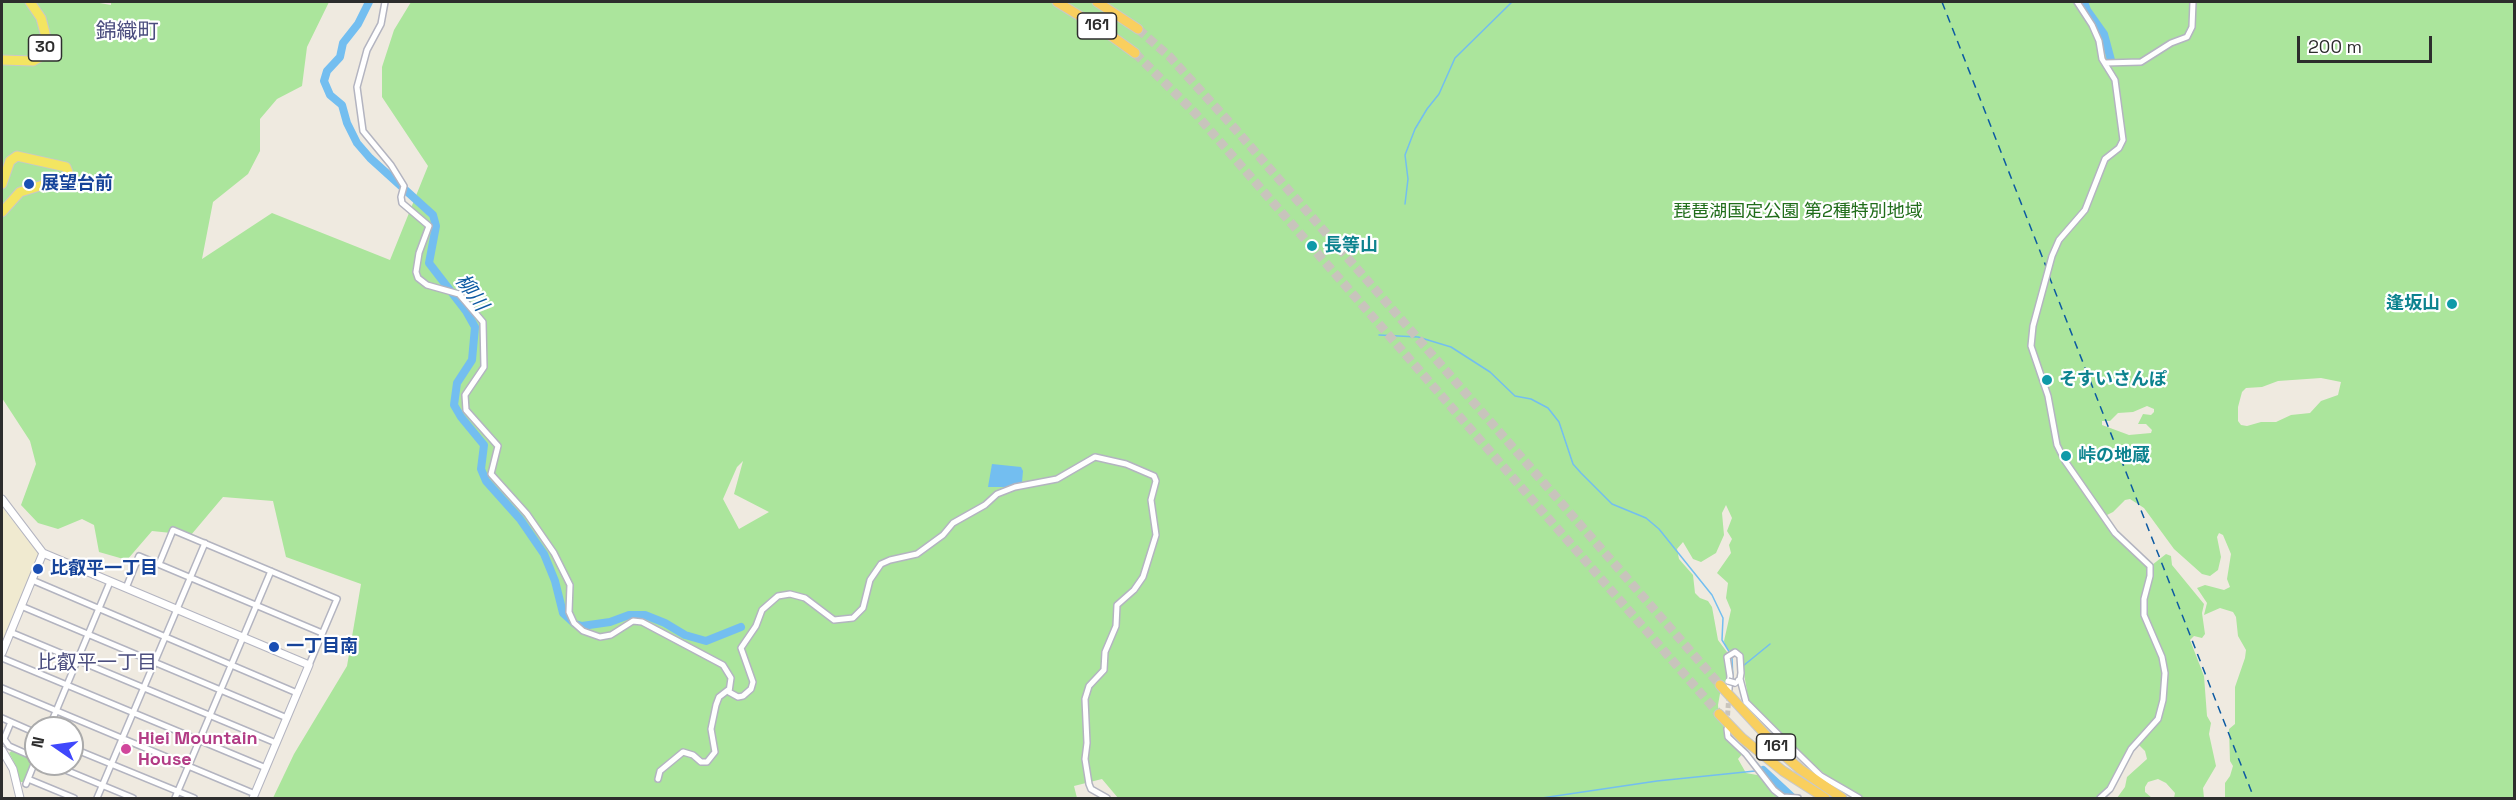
<!DOCTYPE html>
<html>
<head>
<meta charset="utf-8">
<style>
  body { margin:0 }
  #map { position:relative; width:2516px; height:800px; overflow:hidden; background:#efeae0; font-family:"Space Grotesk",sans-serif }
  canvas { display:block }
  .frame { position:absolute; inset:0; border:3px solid #2d2d2d; pointer-events:none }
  .north { position:absolute; left:24px; top:716px; width:60px; height:60px; box-sizing:border-box; background:#fff; border:2px solid #ababab; border-radius:50%; rotate:283deg; font-size:16px; font-weight:700; line-height:24px; text-align:center; color:#2d2d2d }
  .north::after { content:''; display:block; margin:auto; width:21px; height:27px; background:#4048fc; clip-path:polygon(50% 0,100% 100%,50% 72%,0 100%) }
  .scale { position:absolute; left:2297px; top:36px; width:135px; height:27px; box-sizing:border-box; border:3px solid #2d2d2d; border-top:0; padding-left:8px; font-size:18px; line-height:21px; white-space:nowrap; color:#2d2d2d; -webkit-text-stroke:4px #fff; paint-order:stroke }
</style>
</head>
<body>
<div id="map">
<canvas width="2516" height="800"></canvas>
<div class="frame"></div>
<div class="north">N</div>
<div class="scale">200 m</div>
</div>
<script>
const ctx = document.querySelector('canvas').getContext('2d');
ctx.lineJoin = 'round';
function fill(path, color) { ctx.fillStyle = color; ctx.fill(path, 'evenodd'); }
const toPath = rows => new Path2D(rows.map(r => 'M' + r).join(''));
function strokePath(path, color, width, dash) { ctx.strokeStyle = color; ctx.lineWidth = width; ctx.lineCap = dash ? 'butt' : 'round'; ctx.setLineDash(dash || []); ctx.stroke(path); }
function label(font, color, halo, rows, align = 'center') {
  ctx.font = font + ' "Space Grotesk","Noto Sans JP",sans-serif'; ctx.lineWidth = 4.5; ctx.setLineDash([]); ctx.textBaseline = 'middle'; ctx.strokeStyle = halo; ctx.fillStyle = color; for (const [text, x, y, turn = 0] of rows) {
    ctx.save(); ctx.translate(x, y); ctx.rotate((+turn || 0) * Math.PI / 180); ctx.textAlign = isNaN(turn) ? turn : align; if (halo) ctx.strokeText(text, 0, 0); ctx.fillText(text, 0, 0); ctx.restore();
  }
}
const education = toPath([
  [2,507,39,553,2,647]
]);
const green = toPath([
  [2,2,94,2,111,5,111,2,329,2,307,47,302,86,277,99,260,119,260,151,248,174,213,202,202,259,272,213,390,260,428,166,382,97,382,67,394,30,411,2,2514,2,2514,798,2225,798,2225,783,2230,776,2233,766,2230,761,2229,729,2235,724,2235,687,2245,658,2246,650,2238,636,2236,617,2233,612,2220,608,2204,615,2207,603,2197,588,2205,585,2224,590,2230,587,2227,579,2231,554,2223,535,2219,533,2217,537,2221,557,2218,570,2210,576,2202,574,2174,549,2144,508,2130,499,2125,500,2113,512,2105,516,2117,532,2152,565,2166,554,2171,556,2172,565,2204,604,2202,613,2205,634,2202,638,2194,636,2190,640,2204,676,2207,716,2211,723,2209,734,2216,766,2203,788,2204,798,2174,798,2175,793,2166,783,2158,779,2148,782,2145,787,2145,792,2152,798,2117,798,2125,787,2127,777,2147,759,2145,751,2138,744,2130,748,2116,785,2107,794,2099,798,1865,798,1839,786,1790,745,1749,703,1741,656,1736,650,1730,651,1725,645,1724,641,1731,610,1726,598,1728,583,1717,573,1731,553,1729,545,1732,539,1727,531,1732,518,1726,505,1722,513,1724,535,1716,553,1701,562,1693,559,1683,542,1677,549,1679,559,1693,575,1695,593,1700,598,1708,601,1712,607,1718,640,1727,652,1726,663,1730,675,1721,688,1718,705,1719,715,1726,726,1728,741,1743,753,1738,759,1746,773,1768,777,1774,781,1775,792,1781,798,1118,798,1102,779,1074,786,1077,798,273,798,294,754,347,666,361,584,286,557,273,501,223,497,191,535,152,531,127,560,99,552,94,525,82,519,58,529,38,523,21,505,36,464,30,441,2,398],
  [2321,378,2341,382,2338,395,2321,401,2310,413,2291,415,2276,422,2261,422,2247,426,2241,425,2238,421,2238,407,2242,392,2246,388,2262,387,2278,381],
  [2147,406,2154,409,2154,412,2151,415,2143,414,2138,424,2146,424,2152,430,2151,433,2129,435,2102,425,2102,421,2110,421,2118,413,2133,412],
  [743,461,734,494,769,512,739,529,723,499,737,467],
  [13,750,34,759,25,782,20,782,15,764,9,753]
]);
const water = toPath([
  [992,464,1021,467,1023,471,1022,482,1007,487,988,487]
]);
const stream = toPath([
  [1405,204,1408,179,1405,155,1415,129,1427,109,1439,94,1455,58,1512,2],
  [1379,335,1418,337,1451,347,1490,372,1515,396,1531,399,1548,408,1559,422,1573,464,1581,473,1612,504,1646,518,1659,529,1712,595,1723,618,1722,640,1730,653],
  [1732,658,1733,680],
  [1743,666,1770,644],
  [1744,748,1763,770],
  [1542,798,1657,781,1755,771]
]);
const river = toPath([
  [369,2,358,24,343,43,340,57,327,71,324,81,330,95,342,105,347,123,357,143,370,158,433,215,436,226,429,263,466,311,475,327,472,360,457,383,454,405,461,417,484,445,481,469,486,481,520,519,544,554,555,581,563,613,575,624,582,626,610,622,629,615,645,615,665,623,685,635,706,641,741,627],
  [2084,2,2087,10,2104,34,2111,60],
  [1763,770,1793,798]
]);
const ferry = toPath([
  [1942,2,2047,269],
  [2049,276,2254,798]
]);
const minorTunnel = toPath([
  [1727,723,1729,694]
]);
const trunkTunnel = toPath([
  [1138,29,1170,57,1230,123,1720,685],
  [1135,53,1195,113,1719,714]
]);
const minor = toPath([
  [385,2,381,24,367,50,357,87,363,131,391,165,404,186,401,197,402,203,429,226,419,253,416,272,418,278,427,285,459,294,483,322,484,367,465,395,466,410,498,446,491,474,527,514,554,553,570,585,569,612,574,623,583,631,600,637,611,635,633,621,642,622,723,665,731,678,729,692,738,697,743,696,751,689,753,682,741,648,756,626,762,610,778,596,790,594,805,598,834,620,853,618,863,608,870,580,881,564,890,560,917,554,943,535,953,523,985,505,997,494,1015,487,1057,479,1095,457,1126,464,1154,476,1156,481,1151,500,1156,535,1143,577,1134,590,1117,605,1116,626,1105,652,1104,670,1089,686,1085,699,1087,743,1085,759,1089,784,1091,789,1107,798],
  [2077,2,2092,25,2099,41,2102,59,2115,80,2123,140,2119,148,2105,159,2085,210,2059,240,2052,256,2033,326,2031,346,2048,396,2057,445,2065,461,2115,533,2150,566,2150,576,2144,599,2144,615,2162,657,2165,673,2163,700,2158,719,2131,749,2110,789,2100,798],
  [2105,63,2141,62,2171,43,2187,37,2192,27,2193,2],
  [159,564,173,530,337,599,309,665],
  [32,580,297,693],
  [126,588,139,556,322,633],
  [21,606,287,718],
  [10,632,276,743],
  [2,658,266,768],
  [1740,679,1746,702,1787,743,1821,776,1859,798],
  [2,688,255,794],
  [1729,689,1730,676,1727,657,1735,652,1740,656,1741,673,1740,679,1735,683],
  [2,718,36,733],
  [11,722,4,739,9,746,36,758],
  [49,728,110,582],
  [1727,729,1728,737,1746,754,1774,790,1783,797,1798,798],
  [72,748,194,798],
  [51,764,133,798],
  [28,779,74,798],
  [658,779,660,771,683,752,693,755,701,762,707,762,715,752,711,729,716,705,719,697,728,690],
  [26,784,36,759],
  [97,798,205,543],
  [175,798,271,571]
]);
const tertiary = toPath([
  [2,499,43,553,309,665,253,798],
  [2,653,43,553],
  [2,750,13,769,20,798]
]);
const primary = toPath([
  [2,60,33,61,42,56,46,46,45,33,41,18,30,2],
  [2,184,10,161,17,156,66,167,68,172,66,178,20,192,2,212]
]);
const trunk = toPath([
  [1057,2,1106,32,1135,53],
  [1097,2,1138,29],
  [1720,685,1785,756,1800,769,1842,798],
  [1719,714,1742,738,1783,771,1825,798]
]);
const minorBridge = toPath([
  [1728,681,1735,683]
]);
const markers = [
  [29,184,6,"#1a4fb4"],
  [1312,246,6,"#0f9aa8"],
  [2452,304,6,"#0f9aa8"],
  [2047,380,6,"#0f9aa8"],
  [2066,456,6,"#0f9aa8"],
  [38,569,6,"#1a4fb4"],
  [274,647,6,"#1a4fb4"],
  [126,749,6,"#d1479c"]
];
const shields = [
  [1097,26,39],
  [45,48,33],
  [1776,747,39]
];
const shieldNames = [
  ["161",1097,26],
  ["30",45,48],
  ["161",1776,747]
];
const transitNames = [
  ["展望台前",41,184],
  ["比叡平一丁目",50,569],
  ["一丁目南",286,647]
];
const parkNames = [
  ["琵琶湖国定公園 第2種特別地域",1798,212]
];
const cultureNames = [
  ["長等山",1324,246],
  ["逢坂山",2440,304,"right"],
  ["そすいさんぽ",2059,380],
  ["峠の地蔵",2078,456]
];
const hotelNames = [
  ["Hiei Mountain",138,739],
  ["House",138,760]
];
const waterNames = [
  ["柳川",471,293,54]
];
const neighbourhoodNames = [
  ["比叡平一丁目",97,664]
];
const quarterNames = [
  ["錦織町",127,32]
];
fill(education, '#f0ead0');
fill(green, '#abe59c');
fill(water, '#73bef0');
strokePath(stream, '#73bef0', 1.5);
strokePath(river, '#73bef0', 8);
strokePath(ferry, '#0c5aa2', 1.5, [8, 6]);
strokePath(minorTunnel, '#c8c4bc', 5, [5, 2.5]);
strokePath(trunkTunnel, '#c8c4bc', 9, [9, 4.5]);
strokePath(minor, '#b3b4c0', 8);
strokePath(tertiary, '#b3b4c0', 9);
strokePath(primary, '#c8c8c8', 11);
strokePath(trunk, '#c8c8c8', 11);
strokePath(minor, '#fff', 5);
strokePath(tertiary, '#fff', 7);
strokePath(primary, '#f3e561', 9);
strokePath(trunk, '#f9cf5e', 9);
strokePath(minorBridge, '#b3b4c0', 8, []);
strokePath(minorBridge, '#fff', 5);
for (const [x, y, r, color] of markers) { const dot = new Path2D(); dot.arc(x, y, r, 0, 2 * Math.PI); ctx.fillStyle = color; ctx.fill(dot); strokePath(dot, '#fff', 2); }
for (const [x, y, w] of shields) { const box = new Path2D(); box.roundRect(x - w / 2, y - 13, w, 26, 4.5); ctx.fillStyle = '#fff'; ctx.fill(box); strokePath(box, '#2d2d2d', 1.5); }
label('bold 16px', '#2d2d2d', null, shieldNames);
label('bold 18px', '#164399', '#fff', transitNames, 'left');
label('18px', '#206d1a', '#fff', parkNames);
label('bold 18px', '#0d838f', '#fff', cultureNames, 'left');
label('bold 18px', '#b23c85', '#fff', hotelNames, 'left');
label('italic 20px', '#0c5aa2', '#fff', waterNames);
label('20px', '#4c4e7f', '#fff', neighbourhoodNames);
label('21px', '#4c4e7f', '#fff', quarterNames);
</script>
</body>
</html>
